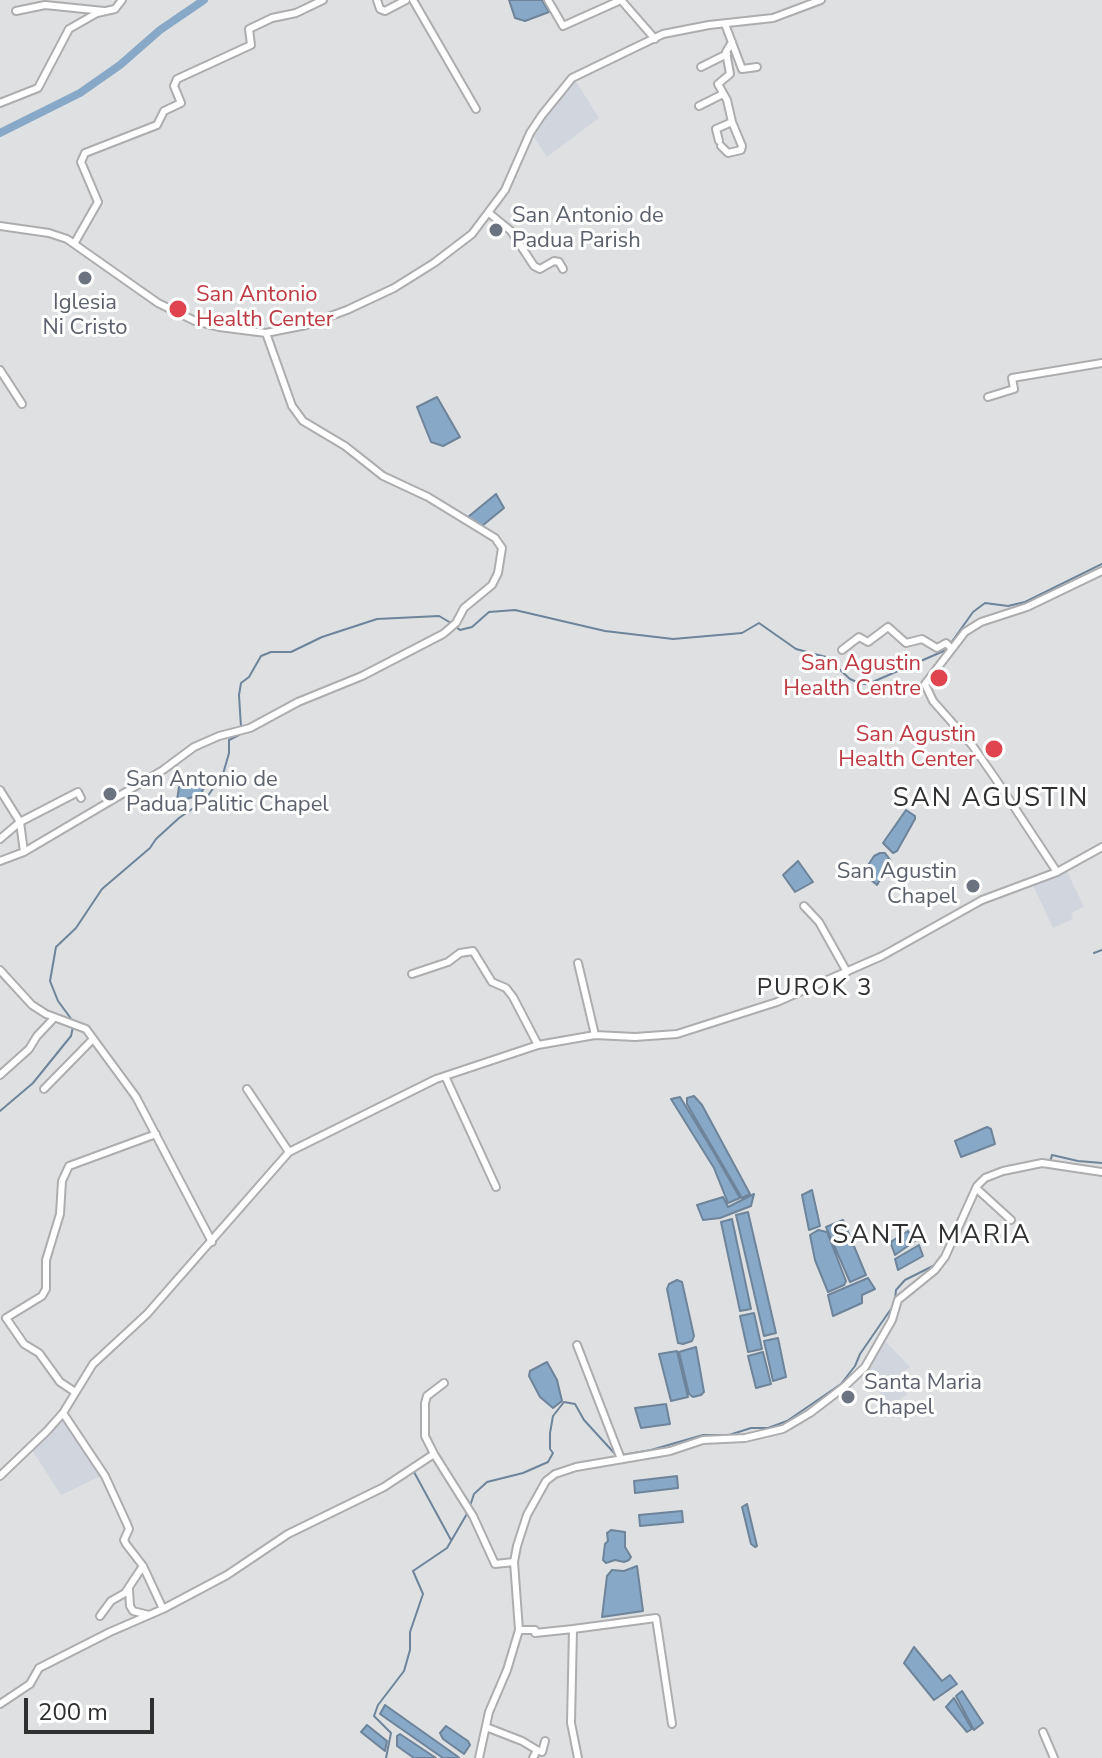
<!DOCTYPE html>
<html>
<head>
<meta charset="utf-8">
<style>
  body { margin:0 }
  #map { position:relative; width:1102px; height:1758px; overflow:hidden; background:#dfe0e2; font-family:"Nunito Sans",sans-serif }
  canvas { display:block }
  .scale { position:absolute; left:24px; top:1698px; width:130px; height:36px; box-sizing:border-box; border:4px solid #2f3030; border-top:0; padding-left:10px; font-size:24px; line-height:28px; white-space:nowrap; color:#2f3030; -webkit-text-stroke:6px #fff; paint-order:stroke }
</style>
</head>
<body>
<div id="map">
<canvas width="1102" height="1758"></canvas>
<div class="scale">200 m</div>
</div>
<script>
const ctx = document.querySelector('canvas').getContext('2d');
ctx.lineJoin = 'round';
function fill(path, color) { ctx.fillStyle = color; ctx.fill(path, 'evenodd'); }
const toPath = rows => new Path2D(rows.map(r => 'M' + r).join(''));
function strokePath(path, color, width, dash) { ctx.strokeStyle = color; ctx.lineWidth = width; ctx.lineCap = dash ? 'butt' : 'round'; ctx.setLineDash(dash || []); ctx.stroke(path); }
function label(font, color, halo, rows, align = 'center') {
  ctx.font = font + ' "Nunito Sans",sans-serif'; ctx.lineWidth = 6; ctx.setLineDash([]); ctx.textBaseline = 'middle'; ctx.strokeStyle = halo; ctx.fillStyle = color; for (const [text, x, y, turn = 0] of rows) {
    ctx.save(); ctx.translate(x, y); ctx.rotate((+turn || 0) * Math.PI / 180); ctx.textAlign = isNaN(turn) ? turn : align; if (halo) ctx.strokeText(text, 0, 0); ctx.fillText(text, 0, 0); ctx.restore();
  }
}
const built = toPath([
  [575,80,599,118,547,157,532,134,555,101],
  [1066,869,1084,907,1071,913,1073,919,1053,928,1032,883],
  [884,1340,910,1367,894,1378,907,1394,891,1407,863,1371],
  [65,1417,103,1475,61,1495,32,1450]
]);
const water = toPath([
  [509,0,542,0,549,12,525,21,515,18,509,0],
  [437,397,460,437,443,446,431,442,417,407,437,397],
  [496,494,504,508,482,526,468,517,496,494],
  [205,785,201,794,181,801,177,800,179,787,205,785],
  [906,810,915,816,915,819,897,851,893,853,883,843,906,810],
  [880,853,885,853,891,861,877,885,863,873,874,856,880,853],
  [798,861,813,882,795,892,783,875,798,861],
  [694,1096,702,1105,750,1194,742,1198,687,1104,687,1098,694,1096],
  [680,1097,713,1151,740,1198,728,1203,714,1168,671,1099,680,1097],
  [987,1127,991,1129,995,1144,961,1157,955,1141,987,1127],
  [812,1190,820,1226,809,1230,802,1195,812,1190],
  [754,1194,751,1206,720,1218,703,1220,697,1205,723,1197,728,1207,754,1194],
  [748,1212,776,1333,764,1336,736,1215,748,1212],
  [732,1219,751,1309,740,1311,721,1222,732,1219],
  [843,1220,866,1275,850,1282,826,1227,843,1220],
  [818,1230,827,1232,846,1281,844,1285,828,1292,815,1260,810,1235,818,1230],
  [908,1231,915,1241,895,1255,891,1244,892,1241,908,1231],
  [919,1245,923,1256,898,1270,895,1259,919,1245],
  [868,1278,875,1289,862,1295,862,1303,833,1316,828,1295,868,1278],
  [677,1280,682,1282,694,1336,692,1341,683,1344,678,1343,667,1289,669,1284,677,1280],
  [754,1313,762,1349,748,1352,740,1316,754,1313],
  [778,1338,786,1377,773,1381,764,1341,778,1338],
  [696,1347,704,1392,701,1395,693,1397,689,1394,679,1352,696,1347],
  [677,1351,688,1397,671,1401,659,1354,677,1351],
  [763,1352,771,1384,756,1388,748,1356,763,1352],
  [547,1362,557,1380,562,1401,553,1408,540,1397,529,1376,530,1371,547,1362],
  [666,1404,670,1424,641,1428,635,1408,666,1404],
  [677,1476,678,1488,635,1493,634,1481,677,1476],
  [747,1504,757,1546,755,1547,751,1544,742,1507,747,1504],
  [682,1511,683,1522,640,1526,639,1515,682,1511],
  [611,1530,625,1532,625,1547,631,1557,629,1560,624,1562,615,1560,606,1563,603,1560,605,1544,608,1541,607,1533,611,1530],
  [637,1566,643,1611,602,1617,607,1576,612,1570,624,1571,637,1566],
  [914,1647,942,1681,950,1675,957,1684,934,1700,904,1663,914,1647],
  [962,1691,983,1723,974,1730,956,1696,962,1691],
  [954,1698,972,1729,967,1732,946,1707,954,1698],
  [385,1705,457,1756,459,1758,443,1758,380,1714,385,1705],
  [367,1725,387,1741,385,1751,361,1732,367,1725],
  [446,1726,468,1741,470,1745,464,1754,443,1739,440,1733,446,1726],
  [400,1734,436,1758,414,1758,397,1746,397,1736,400,1734]
]);
const stream = toPath([
  [456,627,460,630,472,627,489,612,515,610,605,631,673,639,742,633,759,623,796,649,826,657,850,679,861,684,868,684,946,650,973,612,985,603,1008,606,1025,602,1102,564],
  [241,727,239,695,241,683,249,677,261,656,271,652,291,652,322,637,377,619,439,616,451,623],
  [1094,953,1102,950],
  [72,1020,58,1001,50,981,56,947,76,928,102,889,150,848,156,839,179,818,205,800,223,774,229,753,229,740,239,735],
  [0,1111,33,1083,71,1036,73,1027],
  [1050,1162,1052,1155,1078,1161,1102,1163],
  [895,1300,896,1290,905,1280,935,1265],
  [622,1455,651,1450,703,1435,729,1435,751,1428,768,1428,787,1421,841,1384,855,1366,860,1354,893,1306],
  [414,1472,451,1540],
  [470,1506,474,1494,487,1482,523,1473,548,1462,553,1453,550,1449,550,1433,553,1416,564,1402,575,1404,584,1420,616,1455],
  [386,1758,391,1733,374,1716,378,1705,404,1671,410,1650,410,1632,423,1594,413,1571,447,1548,468,1512]
]);
const river = toPath([
  [0,133,80,93,120,65,160,30,204,0]
]);
const minor = toPath([
  [377,0,380,9,385,11,406,0],
  [413,0,476,109],
  [548,0,563,26,621,0,655,39],
  [16,11,45,5,104,11],
  [725,24,742,69,757,67],
  [732,42,726,52,730,74,718,84,727,100,732,122],
  [701,67,727,54],
  [0,103,38,88,69,29,97,13,115,9,122,0],
  [699,106,723,94],
  [719,141,716,129,732,122,742,146,741,150,728,153,721,146],
  [489,213,511,231,534,266,540,269,554,261,559,262,563,269],
  [0,226,49,233,67,239,158,303,195,321,219,327,266,333,306,325,347,310,394,288,434,263,472,234,505,190,530,133,542,115,572,78,663,34,709,25,773,18,821,0],
  [74,244,98,202,81,162,85,153,157,125,164,111,181,103,174,86,177,79,251,45,249,29,272,18,296,13,323,0],
  [0,370,22,404],
  [988,397,1014,389,1012,378,1102,363],
  [842,650,859,637,868,642,888,627,906,643,922,639,937,648,946,643,951,648],
  [0,790,20,822,24,852],
  [0,839,20,822,78,792,81,798],
  [0,861,24,852,163,770,194,747,219,736,250,728,298,702,362,676,443,634,456,623,464,608,492,585,498,573,502,548,495,538,428,497,383,476,345,446,303,421,292,406,266,333],
  [1057,872,995,778,972,745,933,701,925,684,965,632,981,622,1027,607,1102,571],
  [804,906,819,922,847,972],
  [578,963,595,1035],
  [0,970,32,1005,46,1014,86,1029,136,1097,212,1242],
  [412,974,448,962,460,953,473,951,492,982,506,988,513,997,538,1045],
  [0,1075,29,1049,37,1036,54,1018],
  [445,1076,496,1187],
  [44,1089,93,1039],
  [247,1089,289,1152],
  [976,1188,1011,1220],
  [577,1345,621,1459],
  [75,1392,60,1382,39,1353,24,1344,6,1318,42,1296,46,1289,46,1260,60,1214,62,1181,69,1166,156,1134],
  [434,1454,425,1436,425,1403,427,1396,444,1383],
  [0,1476,47,1431,63,1413,93,1364,147,1314,289,1152,436,1079,538,1045,595,1035,635,1037,677,1034,777,1002,882,956,982,900,1057,872,1102,847],
  [129,1590,130,1606,133,1611,149,1615],
  [163,1609,227,1575,288,1534,384,1487,434,1454,473,1516,495,1564,514,1562],
  [100,1616,111,1601,125,1593,143,1566],
  [573,1629,656,1618,672,1724],
  [519,1630,535,1630,535,1633,573,1629,571,1723,578,1758],
  [0,1704,30,1684,39,1668,110,1632,163,1609,143,1566,126,1544,124,1540,129,1529,127,1524,105,1476,63,1413],
  [486,1727,522,1741,537,1750,533,1758],
  [1043,1732,1054,1758],
  [537,1750,542,1752,545,1741],
  [479,1758,489,1712,507,1670,519,1630,514,1562,517,1546,527,1515,546,1481,555,1474,576,1467,670,1451,703,1440,745,1438,783,1429,810,1413,844,1387,865,1367,892,1320,898,1300,935,1270,945,1257,977,1186,985,1178,1003,1171,1042,1163,1102,1172]
]);
const markers = [
  [496,230,8,"#6b7280"],
  [85,278,8,"#6b7280"],
  [178,309,10,"#e0444e"],
  [939,678,10,"#e0444e"],
  [994,749,10,"#e0444e"],
  [110,794,8,"#6b7280"],
  [973,886,8,"#6b7280"],
  [848,1397,8,"#6b7280"]
];
const worshipNames = [
  ["San Antonio de",512,217],
  ["Padua Parish",512,242],
  ["Iglesia",85,304,"center"],
  ["Ni Cristo",85,329,"center"],
  ["San Antonio de",126,781],
  ["Padua Palitic Chapel",126,806],
  ["San Agustin",957,873,"right"],
  ["Chapel",957,898,"right"],
  ["Santa Maria",864,1384],
  ["Chapel",864,1409]
];
const healthNames = [
  ["San Antonio",196,296,"left"],
  ["Health Center",196,321,"left"],
  ["San Agustin",921,665],
  ["Health Centre",921,690],
  ["San Agustin",976,736],
  ["Health Center",976,761]
];
const neighbourhoodNames = [
  ["PUROK 3",815,989]
];
const quarterNames = [
  ["SAN AGUSTIN",991,800],
  ["SANTA MARIA",932,1237]
];
fill(built, '#d1d5dd');
fill(water, '#87a8c7');
strokePath(water, '#6d849a', 2);
strokePath(stream, '#6d849a', 2);
strokePath(river, '#87a8c7', 8);
strokePath(minor, '#adadaf', 10);
strokePath(minor, '#fff', 6);
for (const [x, y, r, color] of markers) { const dot = new Path2D(); dot.arc(x, y, r, 0, 2 * Math.PI); ctx.fillStyle = color; ctx.fill(dot); strokePath(dot, '#fff', 3); }
label('22px', '#5b616d', '#fff', worshipNames, 'left');
label('22px', '#be3a42', '#fff', healthNames, 'right');
ctx.letterSpacing = '2px';
label('24px', '#2f3031', '#fff', neighbourhoodNames);
ctx.letterSpacing = '0px';
ctx.letterSpacing = '2px';
label('26px', '#2f3031', '#fff', quarterNames);
ctx.letterSpacing = '0px';
</script>
</body>
</html>
